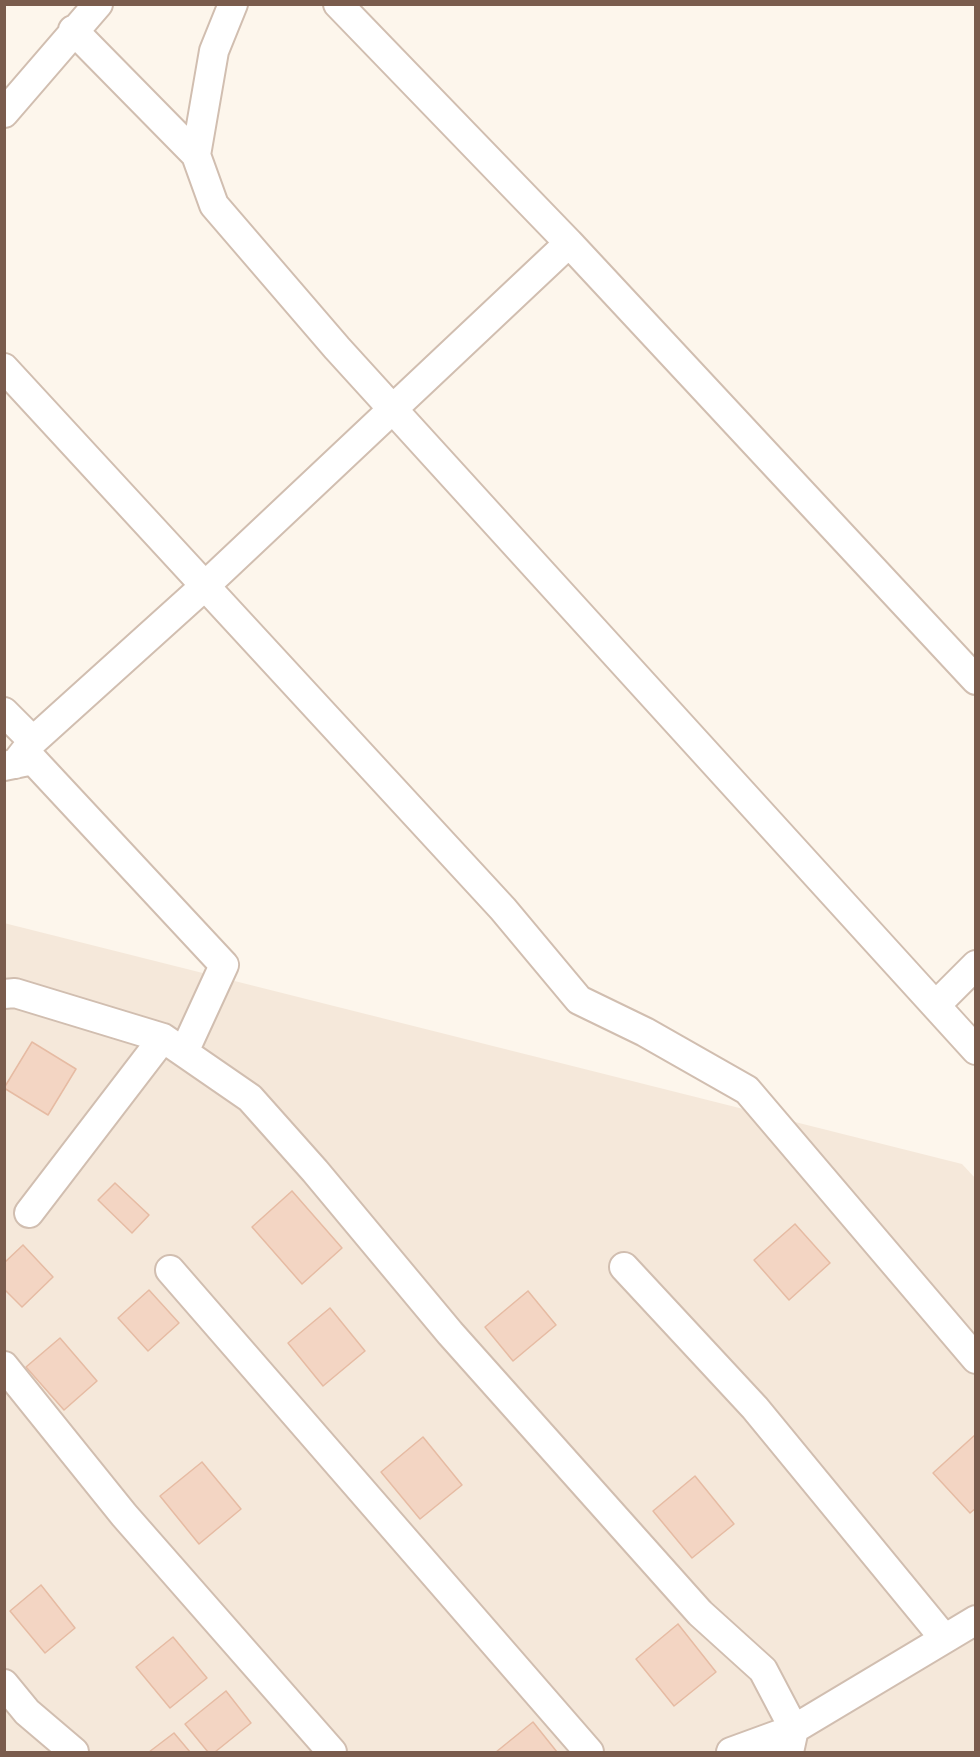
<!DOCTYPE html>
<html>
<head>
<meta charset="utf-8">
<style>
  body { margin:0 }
  #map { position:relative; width:980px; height:1757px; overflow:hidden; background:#fdf6ec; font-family:Helvetica,sans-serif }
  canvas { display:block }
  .frame { position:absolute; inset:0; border:6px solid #7a5c4d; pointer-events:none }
</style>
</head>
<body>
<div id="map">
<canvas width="980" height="1757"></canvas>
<div class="frame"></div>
</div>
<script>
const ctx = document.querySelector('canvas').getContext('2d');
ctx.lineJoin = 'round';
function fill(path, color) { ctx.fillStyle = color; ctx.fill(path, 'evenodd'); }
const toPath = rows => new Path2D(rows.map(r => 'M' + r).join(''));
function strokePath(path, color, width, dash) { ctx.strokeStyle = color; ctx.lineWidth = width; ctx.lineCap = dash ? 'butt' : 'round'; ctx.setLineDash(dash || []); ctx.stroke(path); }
const residential = toPath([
  [4,923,962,1164,976,1179,975,1752,5,1752]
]);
const building = toPath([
  [32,1042,76,1069,48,1115,4,1088,32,1042],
  [115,1183,149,1215,132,1233,98,1200,115,1183],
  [292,1191,342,1248,302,1284,252,1227,292,1191],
  [795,1224,830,1263,789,1300,754,1260,795,1224],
  [23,1245,53,1277,22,1307,4,1289,4,1263,23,1245],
  [149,1290,179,1323,148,1351,118,1318,149,1290],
  [528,1291,556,1325,513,1361,485,1327,528,1291],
  [330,1308,365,1351,323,1386,288,1343,330,1308],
  [60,1338,97,1381,64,1410,26,1367,60,1338],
  [976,1434,976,1508,970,1513,933,1473,976,1434],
  [423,1437,462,1485,420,1519,381,1472,423,1437],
  [202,1462,241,1509,199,1544,160,1496,202,1462],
  [695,1476,734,1524,692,1558,653,1511,695,1476],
  [41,1585,75,1628,45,1653,10,1611,41,1585],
  [678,1624,716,1672,674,1706,636,1659,678,1624],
  [173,1637,207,1678,170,1708,136,1667,173,1637],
  [226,1691,251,1723,215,1752,208,1752,185,1724,226,1691],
  [533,1722,557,1752,496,1752,533,1722],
  [174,1733,190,1752,149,1752,174,1733]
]);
const minor = toPath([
  [233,4,214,51,196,155,214,205,337,348,976,1050],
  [73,30,196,155],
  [4,113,98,4],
  [569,243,976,680],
  [4,368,503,909,579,1000,645,1032,747,1090,976,1359],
  [4,712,33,741],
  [15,764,33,741,207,584,569,243,338,4],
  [4,766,33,760,224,965,184,1052],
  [4,994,15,993,163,1038,250,1098,315,1171,450,1333,700,1613,763,1670,794,1729,789,1752],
  [936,1005,976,965],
  [29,1213,163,1038],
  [624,1267,755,1408,944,1638],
  [170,1270,589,1752],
  [4,1366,124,1515,332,1752],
  [4,1684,27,1712,74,1752],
  [731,1752,794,1729,976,1620]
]);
fill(residential, '#f5e8da');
fill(building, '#f3d5c3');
strokePath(building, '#e6bba3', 1.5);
strokePath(minor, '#d1beb0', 32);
strokePath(minor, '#fff', 28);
</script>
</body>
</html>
